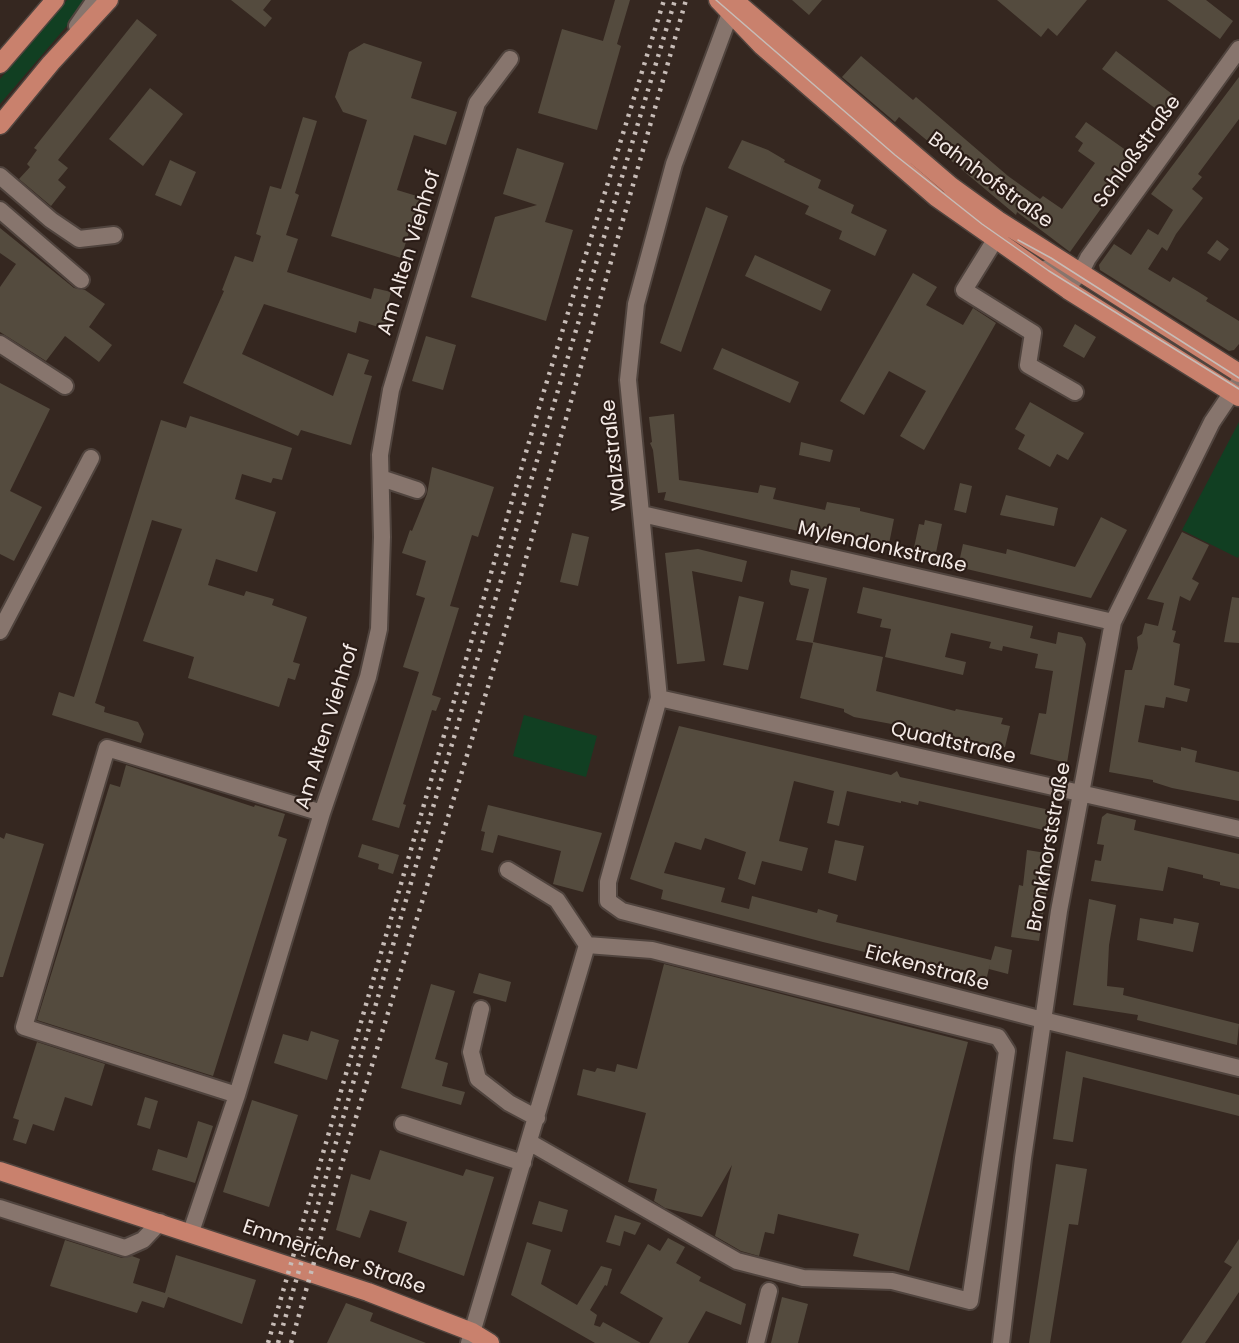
<!DOCTYPE html>
<html>
<head>
<meta charset="utf-8">
<style>
  body { margin:0 }
  canvas { display:block; background:#352720 }
</style>
</head>
<body>
<canvas width="1239" height="1343"></canvas>
<script>
const ctx = document.querySelector('canvas').getContext('2d');
ctx.lineJoin = 'round';
function fill(path, color) { ctx.fillStyle = color; ctx.fill(path, 'evenodd'); }
const toPath = rows => new Path2D(rows.map(r => 'M' + r).join(''));
function strokePath(path, color, width, dash) { ctx.strokeStyle = color; ctx.lineWidth = width; ctx.lineCap = dash ? 'butt' : 'round'; ctx.setLineDash(dash || []); ctx.stroke(path); }
function label(font, color, halo, rows, align = 'center') {
  ctx.font = font + ' Poppins,sans-serif'; ctx.lineWidth = 4.5; ctx.setLineDash([]); ctx.textBaseline = 'middle'; ctx.strokeStyle = halo; ctx.fillStyle = color; for (const [text, x, y, turn = 0] of rows) {
    ctx.save(); ctx.translate(x, y); ctx.rotate((+turn || 0) * Math.PI / 180); ctx.textAlign = isNaN(turn) ? turn : align; if (halo) ctx.strokeText(text, 0, 0); ctx.fillText(text, 0, 0); ctx.restore();
  }
}
const green = toPath([
  [67,0,89,0,0,104,0,79],
  [1239,422,1239,555,1238,558,1182,530],
  [524,715,597,736,586,777,513,756]
]);
const building = toPath([
  [231,0,271,0,263,10,272,18,265,27],
  [615,0,630,0,617,44,621,46,597,130,538,113,562,29,603,41],
  [792,0,822,0,809,15],
  [997,0,1087,0,1057,36,1048,28,1041,37],
  [1167,0,1206,0,1233,21,1220,39],
  [137,19,157,35,58,160,68,168,58,180,66,187,51,206,19,179,30,167,27,164,37,150,34,148],
  [364,43,422,62,411,98,457,112,446,145,414,135,397,190,420,197,401,258,331,236,367,120,343,112,335,97,349,52],
  [1116,51,1176,97,1163,114,1102,69],
  [861,56,913,100,916,97,1008,176,1040,199,1043,196,1062,209,1095,163,1078,151,1083,143,1075,137,1086,122,1137,158,1070,252,1017,212,1016,215,899,117,895,122,842,77],
  [1239,77,1239,119,1198,174,1202,177,1192,189,1203,198,1176,234,1167,251,1162,247,1148,269,1170,282,1173,277,1197,291,1208,298,1206,301,1239,321,1239,344,1234,350,1229,351,1100,270,1099,265,1114,244,1131,255,1148,229,1158,235,1173,210,1151,194],
  [150,88,183,114,143,166,109,139],
  [303,117,317,121,295,193,299,195,286,235,298,239,287,272,371,299,374,288,391,292,388,304,392,306,385,329,359,321,356,333,264,304,242,354,333,396,348,353,369,360,364,374,372,376,351,445,301,430,298,436,183,383,224,291,222,290,235,256,253,262,261,236,256,234,270,186,281,189],
  [742,140,768,150,785,160,784,162,821,180,818,188,854,205,851,213,887,230,875,256,839,239,842,231,805,214,809,206,728,168],
  [517,148,564,163,545,222,573,230,546,321,471,297,495,217,537,205,503,194],
  [170,160,196,172,181,206,155,195],
  [706,207,728,216,681,352,660,343],
  [0,228,74,288,85,290,105,304,89,327,112,345,99,362,65,336,46,361,0,332,0,287,16,264,0,253],
  [1217,240,1229,249,1220,261,1207,253],
  [755,255,831,290,821,311,745,276],
  [913,273,937,287,926,305,963,325,973,308,996,323,924,450,900,436,926,391,889,371,864,415,840,401],
  [1075,324,1096,337,1084,358,1063,346],
  [426,336,456,345,443,390,412,381],
  [722,348,799,382,790,403,713,369],
  [0,383,50,409,10,491,42,507,14,561,0,554],
  [1030,402,1084,433,1068,460,1057,454,1050,467,1018,449,1025,435,1015,429],
  [674,414,679,480,758,493,760,485,776,488,773,499,825,510,827,502,860,508,860,511,894,519,889,544,809,526,807,533,664,500,666,492,658,493,653,450,650,443,652,442,649,417],
  [190,416,292,448,282,480,273,478,271,483,242,474,235,499,276,512,257,572,216,559,208,585,244,596,246,591,274,599,272,605,307,617,293,662,300,664,295,680,288,678,279,707,188,678,194,657,143,641,182,529,152,520,95,703,105,707,104,712,138,722,144,734,141,743,52,715,59,692,74,697,161,420,186,428],
  [801,442,833,450,830,462,799,455],
  [432,467,494,487,478,537,472,535,450,606,459,608,432,695,441,698,436,711,432,710,403,804,406,805,399,828,372,820,419,672,403,667,425,598,416,595,426,561,402,553,410,530,412,531,427,494],
  [960,483,972,486,966,513,954,510],
  [1006,495,1058,508,1054,526,1000,515],
  [1101,517,1127,530,1091,598,958,567,963,544,1006,554,1007,549,1075,567],
  [925,520,942,524,934,562,912,557,919,524,924,525],
  [1182,532,1209,545,1192,579,1199,583,1190,601,1180,596,1172,630,1176,631,1173,642,1180,644,1174,685,1190,689,1187,702,1166,697,1164,708,1145,705,1138,742,1181,751,1181,747,1197,751,1195,762,1239,772,1239,801,1172,788,1153,782,1153,780,1109,772,1125,670,1132,670,1138,648,1137,637,1142,634,1145,623,1158,626,1164,603,1147,599],
  [572,533,589,537,578,586,560,582],
  [698,549,747,561,742,582,692,571,705,661,677,664,665,553],
  [791,570,827,578,813,642,883,657,876,691,955,711,956,709,1003,718,1001,724,1010,726,1005,747,998,749,913,728,854,717,844,712,844,709,800,698,813,643,796,640,809,589,791,585,789,581],
  [863,587,1033,626,1030,638,1056,644,1058,632,1082,637,1086,644,1067,763,1030,754,1039,713,1046,714,1053,671,1035,668,1038,654,1003,646,1002,651,989,648,991,642,951,633,945,657,966,662,963,675,885,657,891,629,880,627,882,619,857,613],
  [739,596,764,602,748,670,723,665],
  [1232,597,1239,598,1239,643,1224,642],
  [679,726,891,775,897,771,900,777,1059,812,1056,833,919,801,918,805,901,801,901,803,847,791,839,826,827,823,834,791,794,781,779,841,808,848,802,871,762,861,755,885,738,879,746,852,705,838,701,850,675,842,664,873,725,888,721,902,749,909,752,896,817,913,818,909,838,915,836,922,991,960,995,946,1012,950,1008,974,989,969,990,964,986,981,823,942,661,899,663,890,630,879],
  [126,765,254,807,255,805,285,814,278,836,287,839,213,1076,37,1020,110,784,120,787],
  [488,805,602,833,583,892,553,884,561,851,498,835,493,853,481,850,485,832,481,831],
  [1107,813,1136,820,1134,830,1239,854,1239,889,1220,885,1220,882,1203,878,1203,875,1168,867,1163,891,1091,881,1095,860,1101,861,1104,845,1097,844,1102,817],
  [6,833,44,844,3,977,0,977,0,837,4,839],
  [835,840,864,846,856,881,828,873],
  [362,844,399,855,393,874,378,869,379,864,358,857],
  [1027,850,1052,854,1039,941,1011,937,1019,885,1023,886],
  [1089,899,1116,905,1109,945,1107,986,1124,988,1123,995,1239,1024,1237,1045,1137,1020,1138,1015,1073,1005],
  [1140,918,1173,924,1174,918,1199,923,1193,952,1137,940],
  [664,964,968,1042,909,1271,853,1256,859,1234,778,1214,774,1234,765,1232,759,1256,741,1251,715,1236,732,1165,702,1217,665,1208,654,1201,657,1189,628,1182,646,1113,577,1095,583,1069,595,1072,597,1068,615,1072,617,1064,637,1069],
  [479,973,511,982,506,1002,473,993],
  [431,984,455,991,435,1059,448,1063,442,1086,465,1092,461,1105,401,1088],
  [311,1031,339,1040,327,1080,274,1063,283,1034,308,1041],
  [37,1042,105,1064,92,1106,65,1097,54,1131,33,1124,26,1144,13,1140,19,1120,13,1118],
  [1066,1051,1239,1095,1239,1116,1083,1077,1073,1142,1053,1139],
  [145,1097,158,1101,150,1129,137,1125],
  [252,1100,298,1115,269,1207,223,1192],
  [198,1121,213,1126,195,1183,152,1170,158,1149,187,1158],
  [380,1150,463,1176,466,1169,494,1177,464,1276,398,1252,407,1222,370,1210,360,1238,336,1230,351,1174,370,1180],
  [1056,1164,1087,1169,1078,1225,1069,1224,1050,1343,1029,1343],
  [539,1201,568,1210,562,1232,532,1224],
  [615,1215,641,1223,635,1235,624,1231,620,1246,606,1242],
  [668,1238,685,1247,676,1263,701,1277,699,1281,746,1304,741,1325,706,1311,688,1343,649,1343,663,1318,620,1293,648,1244,660,1251],
  [1239,1239,1239,1292,1205,1343,1181,1343,1232,1267,1224,1262],
  [65,1240,122,1258,132,1256,140,1259,133,1283,165,1293,176,1255,256,1280,242,1324,168,1297,164,1308,142,1301,137,1313,50,1286],
  [527,1242,551,1250,541,1284,577,1305,601,1266,612,1269,607,1286,605,1285,590,1310,597,1315,594,1325,600,1327,603,1322,641,1343,595,1343,511,1295],
  [782,1297,808,1304,798,1343,771,1343],
  [346,1303,373,1313,370,1321,426,1343,327,1343]
]);
const minor = toPath([
  [735,0,674,164,636,304,628,380,659,698,608,882,608,901,622,911,1043,1020,1239,1068],
  [77,26,95,0],
  [0,176,51,220,79,239,114,235],
  [0,210,81,280],
  [995,240,964,290,1033,333,1028,365,1075,392],
  [1047,268,1073,281,1081,272,1088,258,1239,49],
  [0,344,65,386],
  [381,478,417,490],
  [642,514,1113,622],
  [0,631,91,458],
  [659,698,1239,829],
  [508,870,557,900,587,945],
  [481,1009,471,1052,478,1079,509,1103,537,1118],
  [237,1095,24,1027,107,748,322,813],
  [403,1124,523,1163],
  [0,1208,125,1248,143,1240,160,1222],
  [191,1232,237,1095,322,813,368,677,379,629,382,537,380,455,391,390,477,103,510,59],
  [469,1343,587,945,652,950,998,1037,1007,1051,970,1301,892,1281,803,1278,737,1261,529,1142],
  [756,1343,769,1291],
  [1001,1343,1023,1158,1059,911,1113,622,1212,422,1239,382]
]);
const major = toPath([
  [718,0,762,46,937,198,1068,290,1239,397],
  [734,0,951,186,998,220,1239,373],
  [0,64,55,0],
  [0,125,51,63,109,0],
  [0,1171,368,1292,472,1332,490,1343]
]);
const tram = toPath([
  [716,0,895,155,982,224,1049,271,1239,389],
  [1018,240,1051,258,1239,378]
]);
const rail = toPath([
  [268,1343,540,404,664,0],
  [278,1343,428,824,675,0],
  [291,1343,346,1150,506,628,686,0]
]);
const streetNames = [
  ["Schloßstraße",1138,152,-54],
  ["Bahnhofstraße",990,181,36],
  ["Am Alten Viehhof",410,253,-73],
  ["Walzstraße",615,455,-96],
  ["Mylendonkstraße",882,548,13],
  ["Am Alten Viehhof",328,727,-73],
  ["Quadtstraße",953,744,13],
  ["Bronkhorststraße",1050,847,-80],
  ["Eickenstraße",927,969,15],
  ["Emmericher Straße",334,1258,19]
];
fill(green, '#113f22');
fill(building, '#544b3e');
strokePath(minor, '#50443e', 20);
strokePath(major, '#50443e', 21);
strokePath(minor, '#87756d', 16);
strokePath(major, '#c9816d', 18);
strokePath(tram, '#c7bcb7', 1.5);
strokePath(rail, '#c7bcb7', 4.5, [3, 6]);
label('20px', '#f4eae6', '#2b1d17', streetNames);
</script>
</body>
</html>
